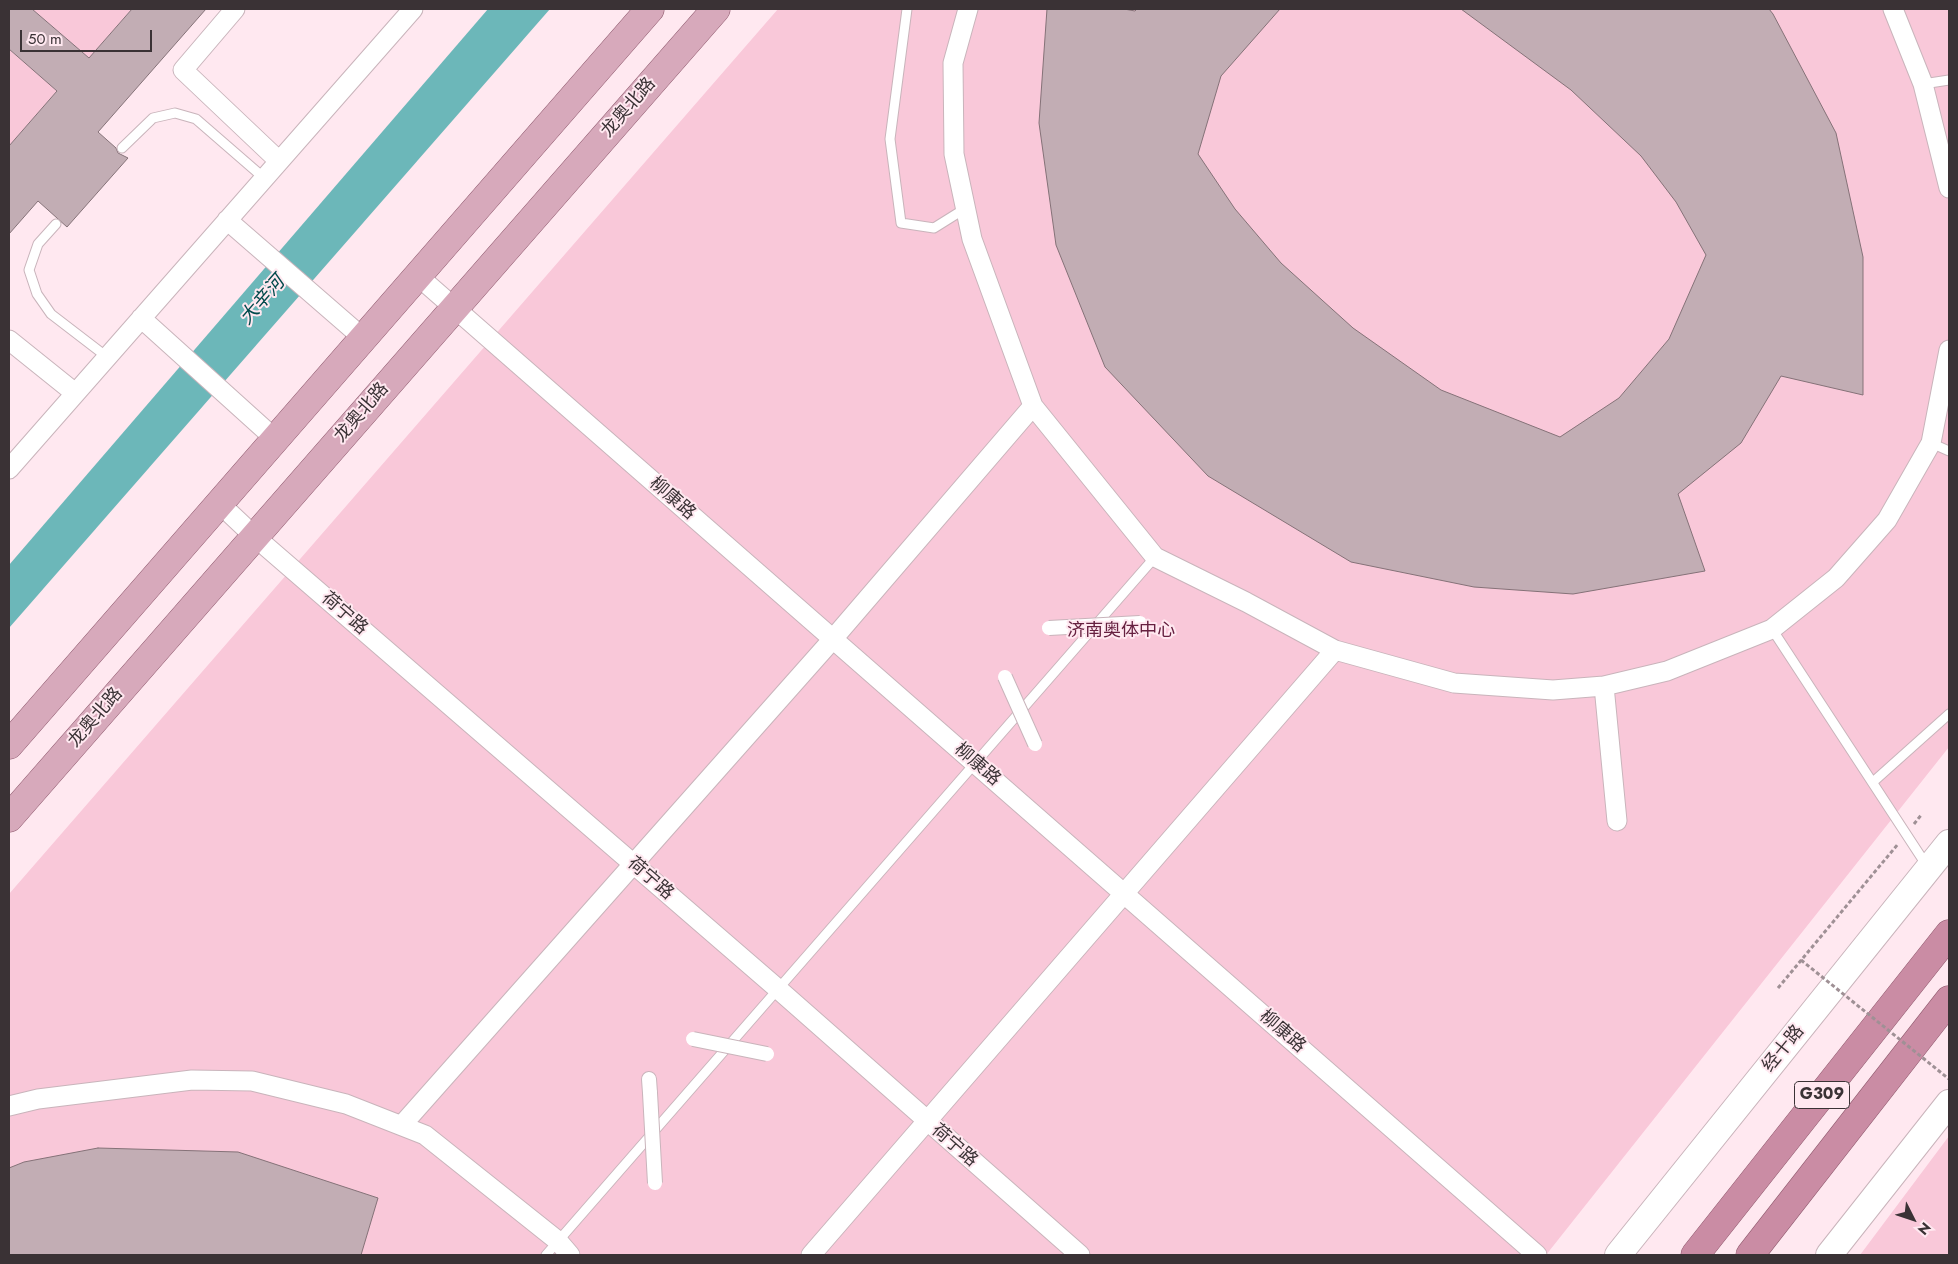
<!DOCTYPE html>
<html>
<head>
<meta charset="utf-8">
<style>
  body { margin:0 }
  #map { position:relative; width:1958px; height:1264px; overflow:hidden; background:#ffe8f0; font-family:Jost,sans-serif }
  canvas { display:block }
  .frame { position:absolute; inset:0; border:10px solid #3a3235; pointer-events:none }
  .north { position:absolute; left:1888px; top:1194px; width:50px; height:50px; -webkit-text-stroke:4px #ffe8f0; paint-order:stroke; rotate:131deg; font-size:14px; font-weight:700; line-height:20px; text-align:center; color:#3a3235 }
  .north::after { content:''; display:block; margin:auto; width:18px; height:22px; background:#3a3235; clip-path:polygon(50% 0,100% 100%,50% 72%,0 100%) }
  .scale { position:absolute; left:20px; top:30px; width:132px; height:22px; box-sizing:border-box; border:2px solid #3a3235; border-top:0; padding-left:6px; font-size:15px; line-height:18px; white-space:nowrap; color:#3a3235; -webkit-text-stroke:4px #ffe8f0; paint-order:stroke }
</style>
</head>
<body>
<div id="map">
<canvas width="1958" height="1264"></canvas>
<div class="frame"></div>
<div class="north">N</div>
<div class="scale">50 m</div>
</div>
<script>
const ctx = document.querySelector('canvas').getContext('2d');
ctx.lineJoin = 'round';
function fill(path, color) { ctx.fillStyle = color; ctx.fill(path, 'evenodd'); }
const toPath = rows => new Path2D(rows.map(r => 'M' + r).join(''));
function strokePath(path, color, width, dash) { ctx.strokeStyle = color; ctx.lineWidth = width; ctx.lineCap = dash ? 'butt' : 'round'; ctx.setLineDash(dash || []); ctx.stroke(path); }
function label(font, color, halo, rows, align = 'center') {
  ctx.font = font + ' Jost,"Noto Sans SC",sans-serif'; ctx.lineWidth = 4; ctx.setLineDash([]); ctx.textBaseline = 'middle'; ctx.strokeStyle = halo; ctx.fillStyle = color; for (const [text, x, y, turn = 0] of rows) {
    ctx.save(); ctx.translate(x, y); ctx.rotate((+turn || 0) * Math.PI / 180); ctx.textAlign = isNaN(turn) ? turn : align; if (halo) ctx.strokeText(text, 0, 0); ctx.fillText(text, 0, 0); ctx.restore();
  }
}
const green = toPath([
  [32,9,132,9,89,58],
  [778,9,1949,9,1949,747,1546,1255,9,1255,9,894],
  [10,50,57,91,9,146,9,51],
  [1949,1136,1949,1255,1860,1255]
]);
const water = toPath([
  [488,9,550,9,9,628,9,565]
]);
const building = toPath([
  [9,9,32,9,89,58,132,9,206,9,98,132,116,148,118,153,128,158,67,227,38,201,9,234,9,146,57,91,9,49,9,9],
  [1047,9,1124,9,1135,11,1137,9,1280,9,1221,76,1198,154,1235,209,1281,263,1353,328,1441,390,1560,437,1619,398,1669,339,1706,255,1676,202,1641,156,1571,90,1461,9,1769,9,1773,14,1836,133,1863,257,1863,395,1781,376,1741,443,1678,494,1705,571,1573,594,1474,587,1351,562,1208,476,1105,367,1056,245,1039,123,1047,9],
  [98,1148,238,1152,378,1198,361,1255,9,1255,9,1168,24,1162,98,1148]
]);
const path = toPath([
  [1914,824,1922,814],
  [1778,988,1898,844]
]);
const service = toPath([
  [907,9,890,139,901,223,934,228,966,208],
  [1923,84,1949,80],
  [122,148,153,118,175,113,196,119,264,178],
  [56,224,38,244,29,270,37,294,51,314,107,357],
  [1931,443,1949,451],
  [1772,629,1927,866],
  [1873,782,1949,714],
  [546,1255,1155,557]
]);
const pedestrian = toPath([
  [649,1079,650,1093]
]);
const minor = toPath([
  [235,9,183,70,279,161],
  [968,9,953,63,954,154,972,239,1033,406,1155,557,1246,602,1335,650,1454,683,1553,690,1604,686,1667,671,1772,629,1836,578,1887,520,1931,443,1949,350],
  [1893,9,1923,84,1949,188],
  [227,220,363,338],
  [418,276,1537,1255],
  [141,318,274,438],
  [9,340,75,393],
  [9,469,413,9],
  [219,503,254,536,778,989,1080,1255],
  [1604,686,1617,821],
  [9,1106,38,1099,192,1080,252,1081,346,1104,425,1135,558,1241,570,1255],
  [402,1125,832,640,1033,406],
  [811,1255,1335,650]
]);
const secondary = toPath([
  [1618,1255,1949,843],
  [1829,1255,1949,1103]
]);
const primary = toPath([
  [9,745,650,9],
  [9,818,716,9]
]);
const trunk = toPath([
  [1695,1255,1949,934],
  [1750,1255,1949,1000]
]);
const pathBridge = toPath([
  [1801,960,1949,1079]
]);
const pedestrianBridge = toPath([
  [1049,628,1140,623],
  [1005,677,1035,744],
  [693,1039,767,1054],
  [650,1093,655,1183]
]);
const shields = [
  [1822,1095,55]
];
const shieldNames = [
  ["G309",1822,1095]
];
const streetNames = [
  ["龙奥北路",629,108,-49],
  ["龙奥北路",362,413,-49],
  ["柳康路",672,499,41],
  ["荷宁路",344,614,41],
  ["龙奥北路",96,718,-49],
  ["柳康路",977,765,41],
  ["荷宁路",650,879,41],
  ["柳康路",1282,1032,41],
  ["经十路",1784,1049,-51],
  ["荷宁路",954,1146,41]
];
const parkNames = [
  ["济南奥体中心",1121,632]
];
const waterNames = [
  ["大辛河",263,301,-49]
];
fill(green, '#f9c8d9');
fill(water, '#6cb7b9');
fill(building, '#c2adb4');
strokePath(building, '#857278', 1);
strokePath(service, '#c9b4bb', 11);
strokePath(pedestrian, '#c9b4bb', 16);
strokePath(minor, '#c9b4bb', 21);
strokePath(secondary, '#c9b4bb', 28);
strokePath(primary, '#8f5a6e', 29);
strokePath(trunk, '#8f5a6e', 29);
strokePath(path, '#9f9095', 3, [4, 2.5]);
strokePath(service, '#fff', 9);
strokePath(pedestrian, '#fff', 14);
strokePath(minor, '#fff', 19);
strokePath(secondary, '#fff', 26);
strokePath(primary, '#d7a9bb', 28);
strokePath(trunk, '#ca8ca4', 28);
strokePath(pedestrianBridge, '#c9b4bb', 16, []);
strokePath(pathBridge, '#9f9095', 3, [4, 2.5]);
strokePath(pedestrianBridge, '#fff', 14);
for (const [x, y, w] of shields) { const box = new Path2D(); box.roundRect(x - w / 2, y - 13.5, w, 27, 4); ctx.fillStyle = '#ffe8f0'; ctx.fill(box); strokePath(box, '#3a3235', 1); }
label('bold 16px', '#3a3235', null, shieldNames);
label('18px', '#3a3235', '#ffe8f0', streetNames);
label('18px', '#662040', '#ffe8f0', parkNames);
label('italic 19px', '#00494b', '#ffe8f0', waterNames);
</script>
</body>
</html>
